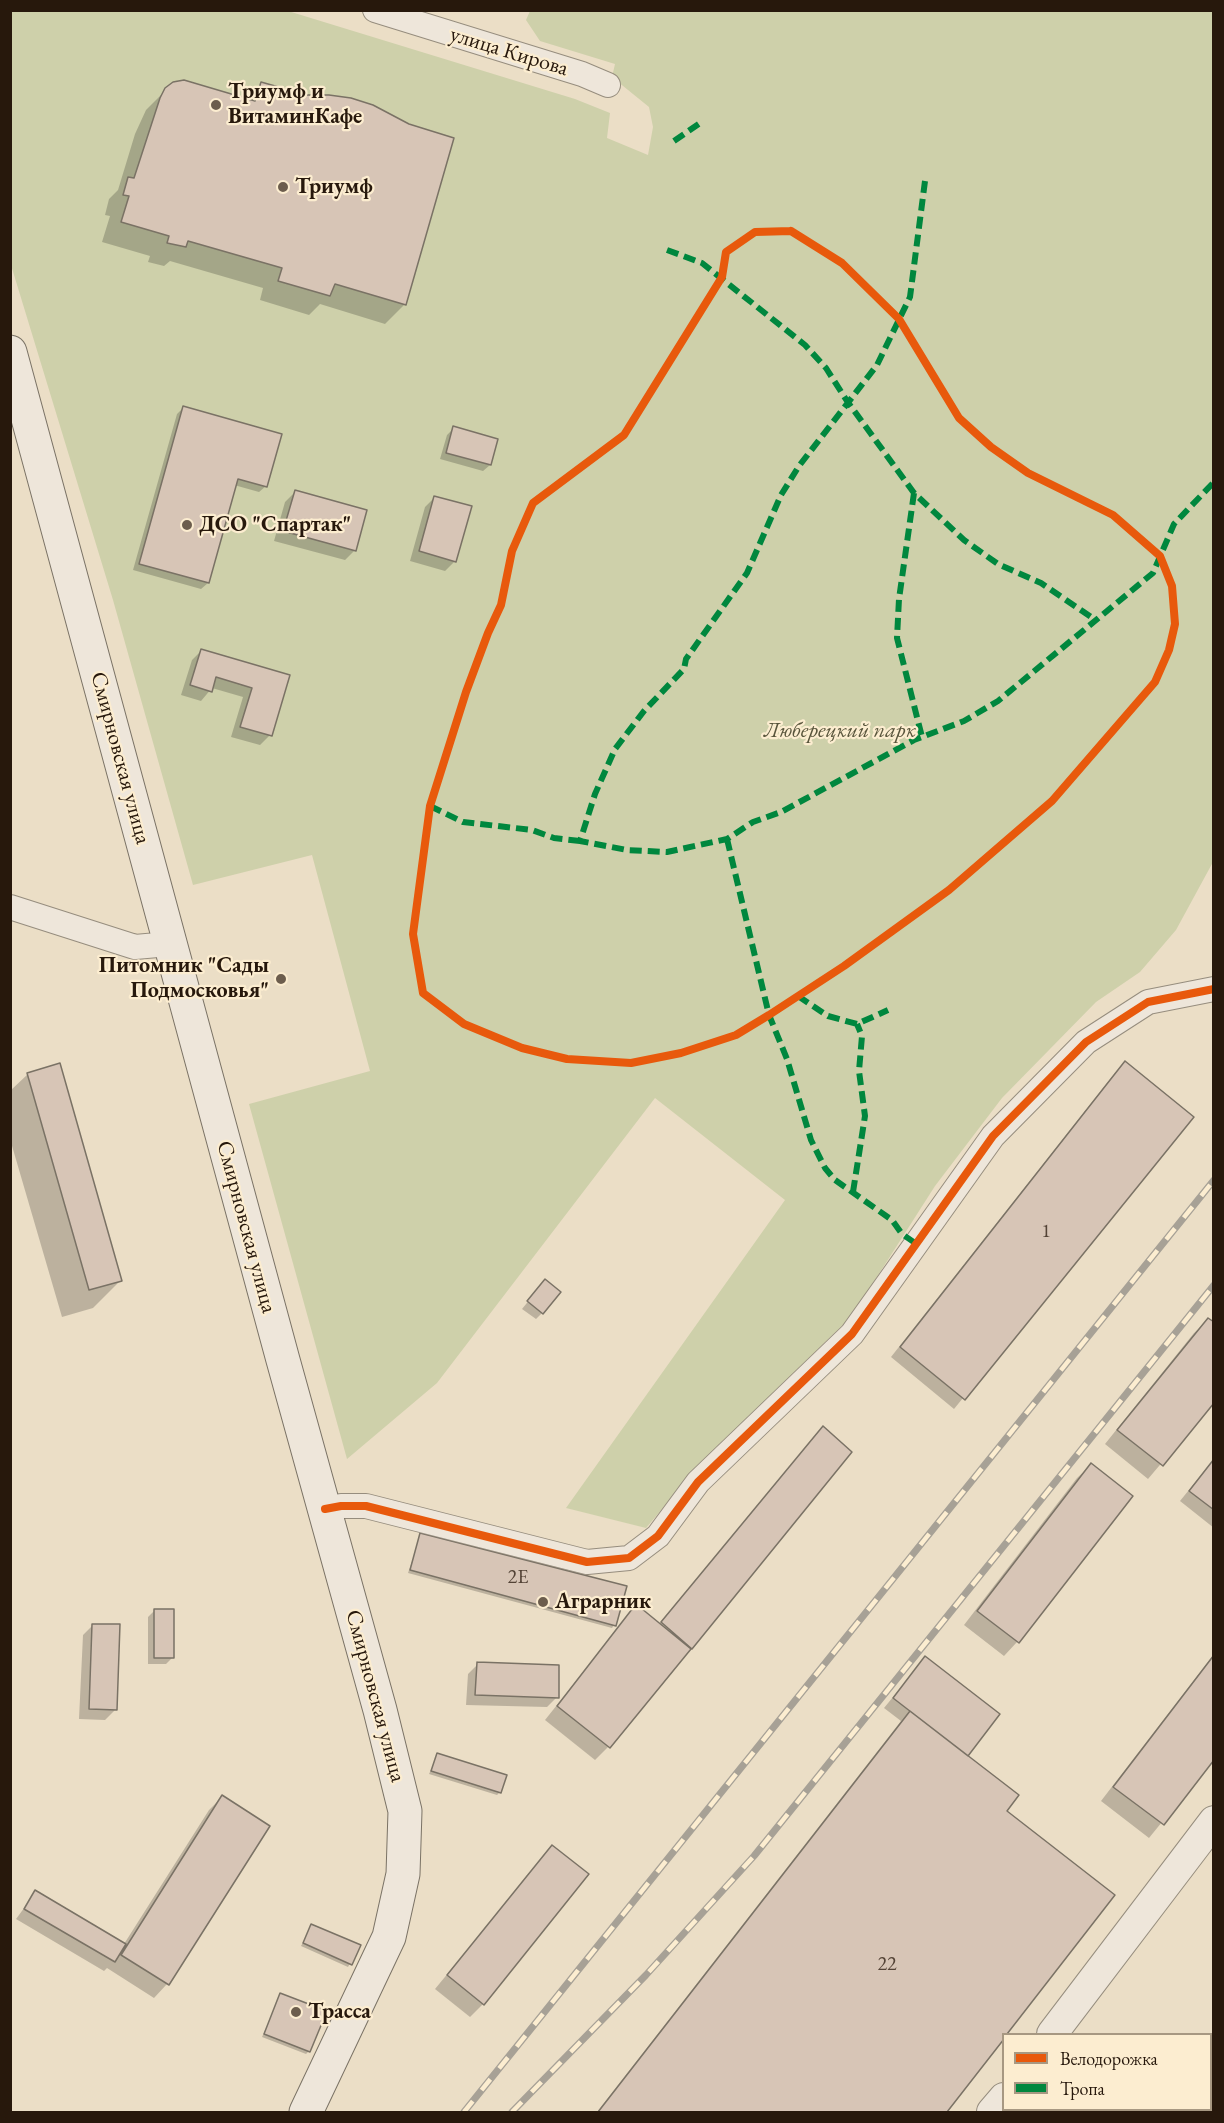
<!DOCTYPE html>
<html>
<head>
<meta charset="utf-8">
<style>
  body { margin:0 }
  #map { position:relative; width:1224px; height:2123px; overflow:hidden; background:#ebdec6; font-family:"EB Garamond",serif }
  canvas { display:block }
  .frame { position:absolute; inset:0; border:12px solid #27180c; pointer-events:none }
  .legend { position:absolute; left:1002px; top:2033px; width:210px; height:78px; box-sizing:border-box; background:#fcedd0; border:2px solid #a79882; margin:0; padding:8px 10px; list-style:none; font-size:18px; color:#27180c }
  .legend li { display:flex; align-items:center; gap:12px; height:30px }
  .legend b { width:30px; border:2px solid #a79882 }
</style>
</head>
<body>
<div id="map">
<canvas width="1224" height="2123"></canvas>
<div class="frame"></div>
<ul class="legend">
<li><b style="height:8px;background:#e8590c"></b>Велодорожка</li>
<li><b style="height:8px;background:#00873e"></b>Тропа</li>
</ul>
</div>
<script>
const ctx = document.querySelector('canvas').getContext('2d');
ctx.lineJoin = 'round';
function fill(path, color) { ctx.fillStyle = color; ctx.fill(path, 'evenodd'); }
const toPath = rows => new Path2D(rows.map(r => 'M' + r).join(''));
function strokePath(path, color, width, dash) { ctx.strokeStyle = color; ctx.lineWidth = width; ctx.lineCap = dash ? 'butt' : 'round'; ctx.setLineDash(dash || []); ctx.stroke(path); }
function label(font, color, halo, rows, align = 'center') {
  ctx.font = font + ' "EB Garamond",serif'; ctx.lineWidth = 4.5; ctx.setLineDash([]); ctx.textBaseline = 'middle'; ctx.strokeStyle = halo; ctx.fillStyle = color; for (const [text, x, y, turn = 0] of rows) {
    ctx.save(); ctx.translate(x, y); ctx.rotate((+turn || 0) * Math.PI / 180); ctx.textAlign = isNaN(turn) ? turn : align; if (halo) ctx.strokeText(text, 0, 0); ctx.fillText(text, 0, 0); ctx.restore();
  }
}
const green = toPath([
  [11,11,288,11,575,99,610,113,607,138,648,155,653,127,649,107,612,77,615,64,540,41,526,20,530,11,1213,11,1213,862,1176,930,1140,972,1096,1002,1002,1098,935,1186,852,1316,701,1463,646,1528,566,1508,785,1200,655,1098,437,1383,347,1459,249,1104,370,1071,312,855,193,885,113,600,11,265]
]);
const shadow = toPath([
  [261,84,405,304,385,324,320,304,309,315,260,300,263,288,170,261,164,266,148,262,150,256,102,242,110,216,105,215,109,199,118,190,135,134,146,110,166,90,245,100],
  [183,408,266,486,259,492,234,485,208,583,201,589,133,570,177,414],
  [454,428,497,440,490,465,483,471,440,459,447,435],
  [295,492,355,550,345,560,274,541,285,502],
  [435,497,455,561,445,571,410,561,425,507],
  [202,650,288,676,270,735,260,745,231,737,243,697,212,688,201,701,181,695,192,660],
  [1115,1073,1192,1117,954,1409,891,1357],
  [28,1074,120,1281,93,1308,62,1317,10,1139,10,1091],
  [539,1288,542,1313,536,1319,522,1309],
  [1214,1319,1214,1401,1148,1479,1105,1444,1194,1333,1208,1320,1211,1322],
  [823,1428,691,1648,608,1747,595,1760,545,1720,636,1606,658,1625],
  [1214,1459,1214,1528,1180,1501],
  [1091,1465,1131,1496,1017,1642,1004,1656,964,1625,1077,1478],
  [421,1535,614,1625,612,1628,408,1573],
  [155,1610,172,1658,166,1664,148,1664,148,1617],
  [93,1625,115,1710,105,1720,79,1719,83,1635],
  [1214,1654,1214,1758,1149,1838,1101,1801],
  [925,1658,966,1756,1004,1812,1113,1896,945,2112,597,2112,901,1721,884,1708],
  [478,1664,557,1697,547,1707,466,1705,468,1674],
  [438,1755,500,1792,497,1795,429,1774],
  [222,1797,268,1826,167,1984,154,1998,107,1968,104,1971,16,1919,36,1892,124,1944,209,1810],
  [552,1847,483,2004,470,2017,435,1989],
  [312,1926,359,1946,348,1967,301,1946],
  [281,1995,309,2051,306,2054,262,2037],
  [1078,2110,1159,2110,1157,2112,1075,2112]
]);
const building = toPath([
  [184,80,255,101,261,82,307,95,329,95,351,98,373,105,409,124,454,138,406,305,335,284,330,296,278,281,282,268,188,241,186,247,167,243,169,236,121,222,129,196,123,195,128,177,134,178,160,98,165,88,173,82,184,80],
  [183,406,282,434,267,487,238,479,209,583,139,564,183,406],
  [453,426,498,439,491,465,446,453,453,426],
  [295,490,367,510,356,551,283,531,295,490],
  [434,496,472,506,456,562,419,551,434,496],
  [201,649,290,675,272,736,240,727,252,688,216,677,212,692,190,685,201,649],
  [1125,1061,1194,1117,965,1400,900,1347,1125,1061],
  [60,1063,122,1281,89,1290,27,1073,60,1063],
  [545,1279,561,1292,543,1314,527,1301,545,1279],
  [1208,1318,1214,1322,1214,1403,1163,1466,1117,1430,1208,1318],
  [823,1426,852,1452,692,1649,661,1622,823,1426],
  [1214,1459,1214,1510,1189,1491,1214,1459],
  [1091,1463,1133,1496,1019,1643,977,1611,1091,1463],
  [420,1533,627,1586,616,1626,410,1570,420,1533],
  [636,1604,691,1649,610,1748,557,1706,636,1604],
  [154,1609,174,1609,174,1658,154,1658,154,1609],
  [92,1624,120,1624,117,1710,89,1709,92,1624],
  [1214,1655,1214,1760,1164,1825,1113,1787,1214,1655],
  [925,1656,1000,1714,968,1756,893,1698,925,1656],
  [477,1662,559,1665,559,1698,475,1695,477,1662],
  [910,1711,1019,1795,1007,1811,1115,1895,1007,2034,1004,2034,1004,2039,947,2112,598,2112,910,1711],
  [437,1753,507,1775,501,1793,431,1771,437,1753],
  [222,1795,270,1826,169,1985,121,1955,222,1795],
  [552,1845,589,1874,484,2005,447,1975,552,1845],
  [35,1890,126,1944,115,1962,24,1909,35,1890],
  [311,1924,361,1945,352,1965,303,1943,311,1924],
  [280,1993,327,2011,310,2052,264,2034,280,1993],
  [1092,2110,1161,2110,1159,2112,1096,2112,1092,2110],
  [1191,2110,1207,2110,1211,2112,1189,2112,1191,2110]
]);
const minor = toPath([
  [375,10,582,74,608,85],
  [10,907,135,947,169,944],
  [325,1509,341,1506,366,1506,587,1562,629,1558,658,1536,698,1482,852,1334,993,1136,1086,1042,1148,1002,1214,989]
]);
const tertiary = toPath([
  [1052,2034,1214,1821],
  [992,2112,1004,2098]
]);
const secondary = toPath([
  [10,352,283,1360,380,1710,405,1811,403,1874,389,1937,306,2112]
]);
const rail = toPath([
  [464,2112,1214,1180],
  [512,2112,646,1975,754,1856,1214,1285]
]);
const quiet = toPath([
  [674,141,700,123],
  [925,181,910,297,877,365,799,466,781,495,747,573,686,659,684,669,644,711,615,749,595,794,580,841,627,850,667,852,727,839,753,822,781,812,914,740,964,721,998,701,1153,573,1174,524,1214,482],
  [667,250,702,263,805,345,826,368,847,401,914,493,964,540,998,564,1041,583,1094,619],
  [914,493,899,599,897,638,922,737],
  [430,806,463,822,532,830,554,838,580,841],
  [727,839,769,1015,787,1059,811,1140,825,1168,835,1180,892,1220,902,1234,918,1245],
  [798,996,828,1016,857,1024,888,1010],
  [853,1192,865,1116,859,1071,862,1036,857,1024]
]);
const cycleway = toPath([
  [791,231,842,263,899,319,959,418,991,447,1028,473,1113,515,1160,556,1172,586,1175,624,1169,650,1155,682,1052,801,949,890,844,966,769,1015,736,1035,681,1053,631,1063,567,1059,522,1048,464,1024,423,993,413,934,430,806,466,692,488,633,501,605,512,551,533,503,624,435,722,277,726,252,755,232,791,231],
  [325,1509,341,1506,366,1506,587,1562,629,1558,658,1536,698,1482,852,1334,993,1136,1086,1042,1148,1002,1214,989]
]);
const markers = [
  [216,105,6,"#6c5d4d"],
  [283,187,6,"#6c5d4d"],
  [187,525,6,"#6c5d4d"],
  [281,979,6,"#6c5d4d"],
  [543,1602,6,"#6c5d4d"],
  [296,2012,6,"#6c5d4d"]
];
const numberNames = [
  ["1",1046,1232],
  ["2Е",518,1578],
  ["22",887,1965]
];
const streetNames = [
  ["улица Кирова",509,52,17],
  ["Смирновская улица",120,758,75],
  ["Смирновская улица",246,1227,75],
  ["Смирновская улица",375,1696,75]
];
const poiNames = [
  ["Триумф и",228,92],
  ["ВитаминКафе",228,117],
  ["Триумф",295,187],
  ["ДСО \"Спартак\"",199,525],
  ["Питомник \"Сады",269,966,"right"],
  ["Подмосковья\"",269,991,"right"],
  ["Аграрник",555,1602],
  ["Трасса",308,2012]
];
const parkNames = [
  ["Люберецкий парк",840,731]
];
fill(green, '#ced0aa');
fill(shadow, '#0003');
fill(building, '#d7c5b6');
strokePath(building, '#7a7265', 1.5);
strokePath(minor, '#968d7e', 26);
strokePath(tertiary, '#968d7e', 32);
strokePath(secondary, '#7a7265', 35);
strokePath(minor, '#eee6da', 24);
strokePath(tertiary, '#eee6da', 30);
strokePath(secondary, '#eee6da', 33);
strokePath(rail, '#a7a196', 7);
strokePath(rail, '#fcedd0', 4.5, [14]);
strokePath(quiet, '#00873e', 6, [12, 6]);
strokePath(cycleway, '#e8590c', 8);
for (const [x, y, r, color] of markers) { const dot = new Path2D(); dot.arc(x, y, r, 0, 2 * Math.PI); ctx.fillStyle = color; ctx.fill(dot); strokePath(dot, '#fcedd0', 2); }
label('20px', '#534336', null, numberNames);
label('22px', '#27180c', '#fcedd0', streetNames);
label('bold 22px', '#27180c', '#fcedd0', poiNames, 'left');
label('italic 22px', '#59553c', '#fcedd0', parkNames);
</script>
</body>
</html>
